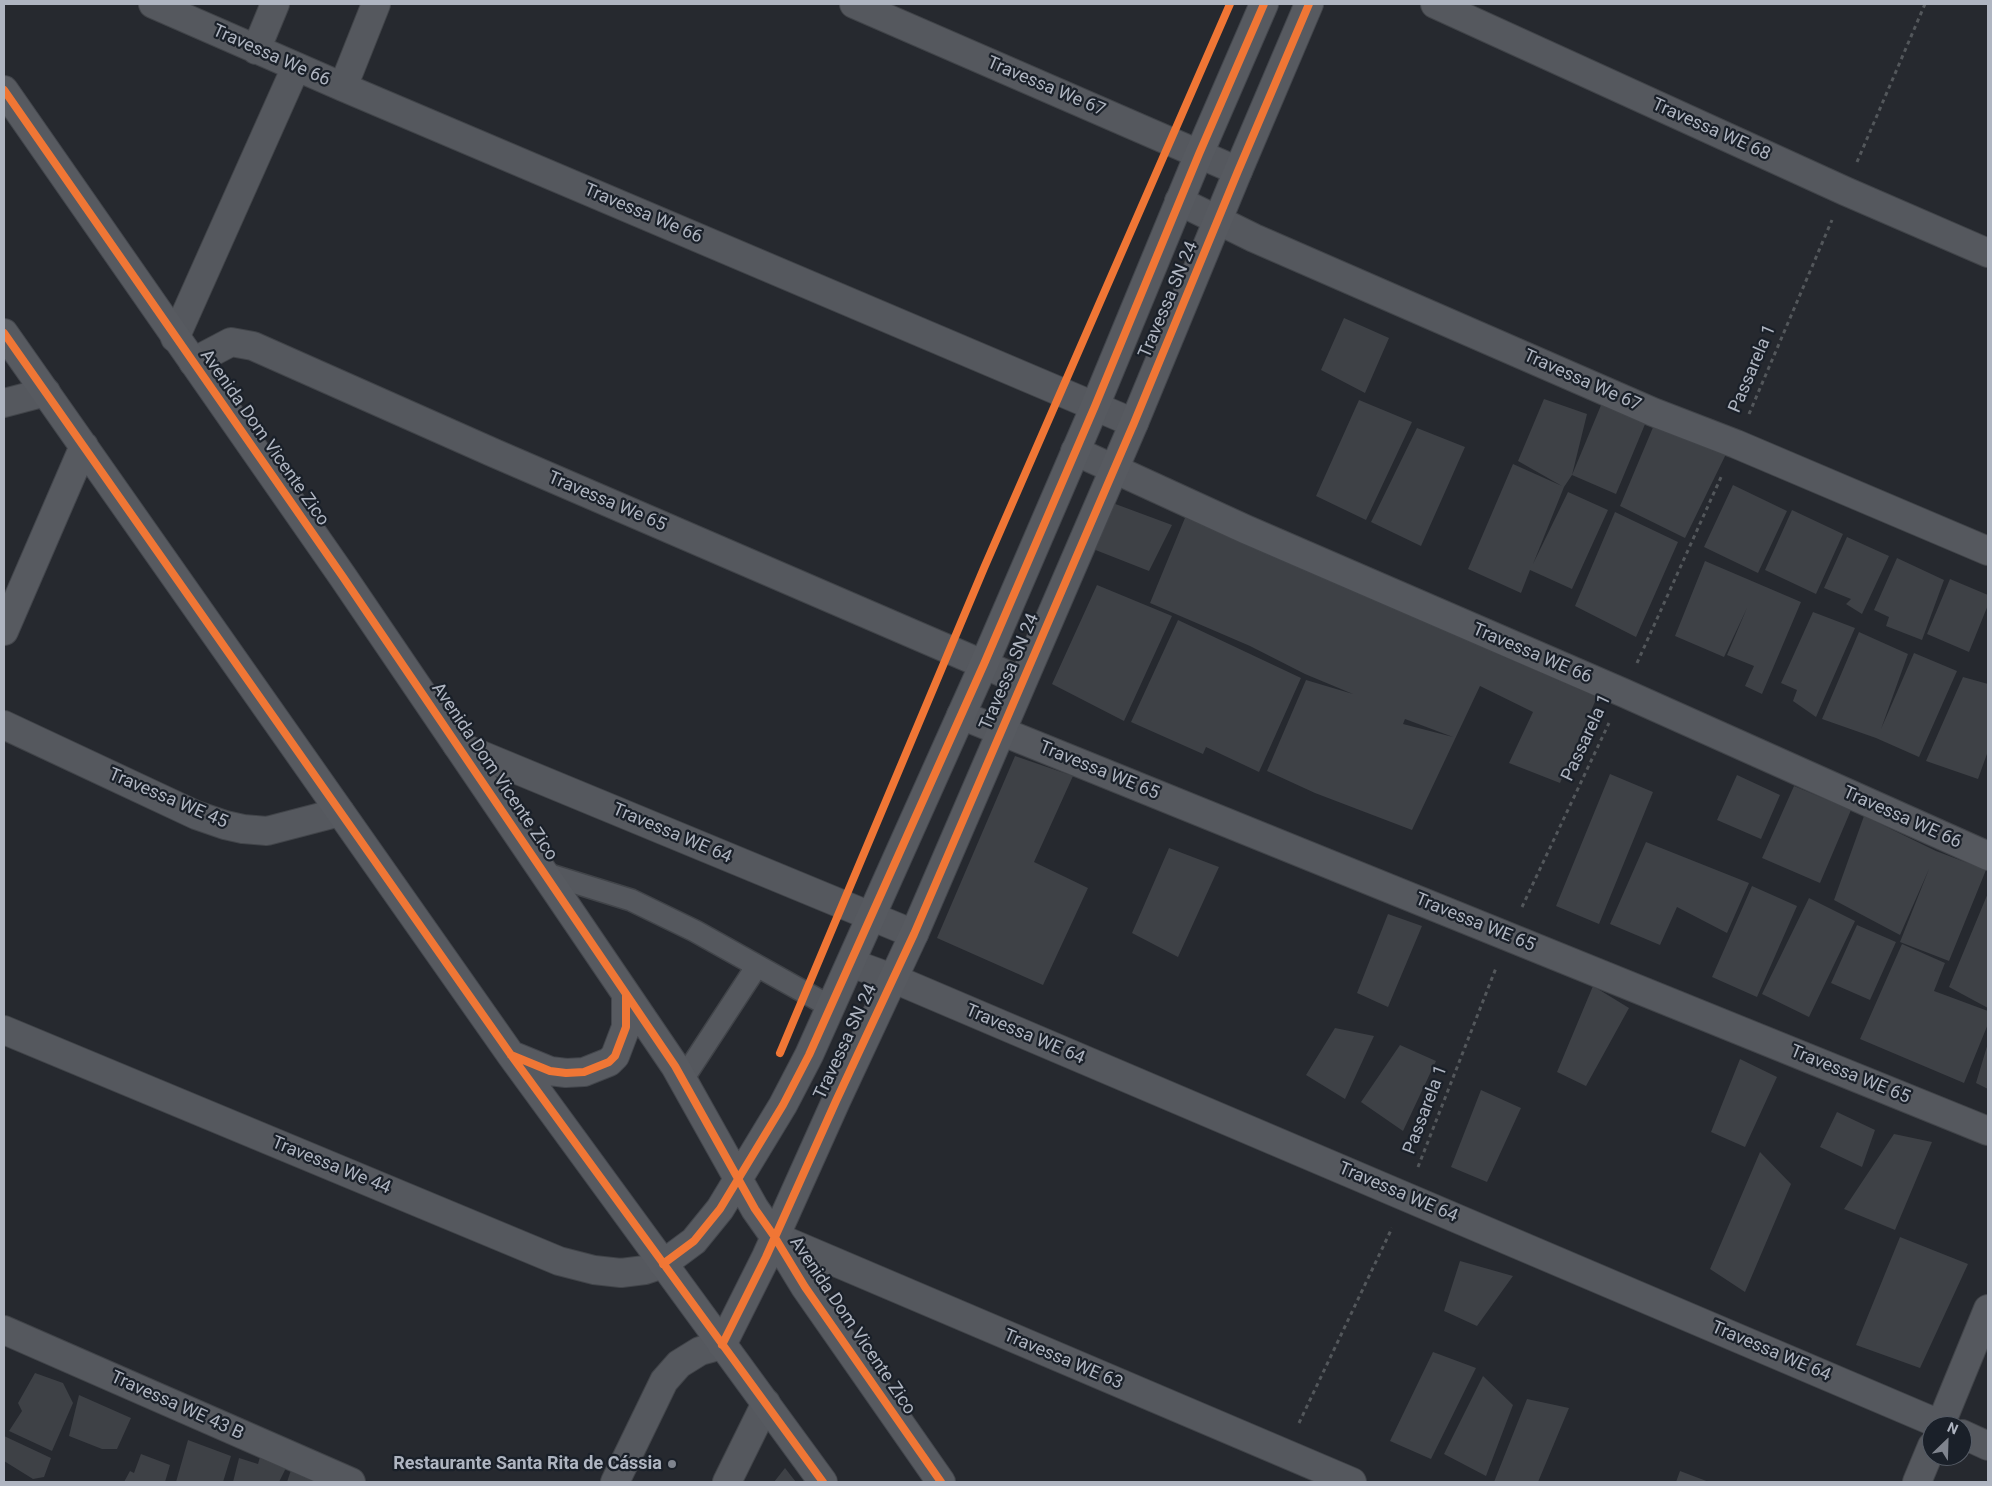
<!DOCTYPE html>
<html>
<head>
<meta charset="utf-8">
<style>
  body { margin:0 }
  #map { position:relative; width:1992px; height:1486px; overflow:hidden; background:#26292f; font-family:Roboto,sans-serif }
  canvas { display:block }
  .frame { position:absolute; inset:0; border:5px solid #afb5c1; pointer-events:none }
  .north { position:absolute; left:1922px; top:1416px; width:50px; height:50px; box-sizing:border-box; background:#1a2029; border:1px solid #565c66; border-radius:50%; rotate:24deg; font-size:14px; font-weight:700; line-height:20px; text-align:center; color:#afb5c1 }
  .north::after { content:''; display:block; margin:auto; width:18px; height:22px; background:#7f848e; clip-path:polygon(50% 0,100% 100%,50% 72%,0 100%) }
</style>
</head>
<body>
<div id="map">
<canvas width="1992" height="1486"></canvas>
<div class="frame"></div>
<div class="north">N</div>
</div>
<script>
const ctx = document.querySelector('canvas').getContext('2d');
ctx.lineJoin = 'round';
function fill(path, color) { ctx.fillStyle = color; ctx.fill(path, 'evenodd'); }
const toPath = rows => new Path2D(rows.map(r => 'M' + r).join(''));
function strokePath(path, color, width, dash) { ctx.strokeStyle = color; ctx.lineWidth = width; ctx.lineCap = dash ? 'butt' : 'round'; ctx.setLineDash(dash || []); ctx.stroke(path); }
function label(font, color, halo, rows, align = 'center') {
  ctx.font = font + ' Roboto,sans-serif'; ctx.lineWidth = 4.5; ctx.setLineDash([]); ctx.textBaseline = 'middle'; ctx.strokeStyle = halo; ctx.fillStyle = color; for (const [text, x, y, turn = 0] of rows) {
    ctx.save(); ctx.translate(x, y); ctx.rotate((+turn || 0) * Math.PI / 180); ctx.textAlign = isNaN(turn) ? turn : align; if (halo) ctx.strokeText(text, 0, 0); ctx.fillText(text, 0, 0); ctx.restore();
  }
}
const building = toPath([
  [1344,318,1389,338,1365,393,1321,370],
  [1604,398,1648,417,1616,494,1572,475],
  [1544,399,1587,414,1572,475,1564,487,1533,564,1568,492,1608,510,1572,589,1530,570,1521,593,1468,569,1513,464,1562,486,1518,461],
  [1359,400,1412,422,1366,520,1316,496],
  [1654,425,1728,450,1685,538,1620,506],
  [1417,428,1465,447,1421,546,1371,522],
  [1733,485,1787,511,1758,573,1704,547],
  [1110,502,1172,525,1149,571,1093,549],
  [1792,510,1843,534,1816,594,1765,570],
  [1615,512,1678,542,1636,637,1575,606],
  [1187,513,1345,582,1390,607,1445,625,1498,647,1495,653,1597,697,1560,783,1509,763,1533,712,1480,686,1412,830,1315,793,1267,771,1306,680,1353,694,1305,674,1250,646,1150,603],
  [1405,719,1453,737,1403,724],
  [1847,537,1889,556,1862,614,1846,604,1851,599,1824,588],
  [1897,558,1944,580,1922,640,1886,626,1889,617,1874,610],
  [1705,561,1801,602,1762,694,1745,686,1754,666,1727,655,1747,608,1724,657,1675,636],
  [1950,579,1988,595,1988,605,1969,652,1927,634],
  [1097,585,1172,616,1124,721,1052,684],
  [1813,612,1855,628,1816,717,1793,701,1797,690,1781,683],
  [1178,620,1301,678,1259,772,1206,747,1203,754,1131,722],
  [1859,632,1908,654,1881,729,1914,653,1957,671,1919,757,1876,738,1822,719],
  [1963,677,1988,684,1988,751,1978,779,1926,761],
  [1015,756,1073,776,1034,862,1088,888,1043,985,937,938],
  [1610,774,1653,792,1599,924,1556,906],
  [1737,775,1780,795,1761,839,1717,820],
  [1794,786,1851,810,1820,883,1762,858],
  [1864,816,1936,851,1986,870,1949,961,1900,942,1929,869,1900,935,1834,900],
  [1646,842,1749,883,1727,933,1677,907,1660,945,1610,924],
  [1169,848,1219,867,1178,957,1132,933],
  [1752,886,1797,906,1757,997,1712,977],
  [1988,893,1988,1008,1949,987],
  [1809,898,1855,921,1809,1017,1762,994],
  [1388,914,1422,926,1388,1007,1357,993],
  [1857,925,1896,942,1870,1000,1831,983],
  [1902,944,1945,963,1934,991,1988,1011,1988,1024,1964,1083,1860,1039],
  [1593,986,1629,1008,1586,1086,1557,1072],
  [1335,1028,1374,1036,1345,1099,1306,1075],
  [1988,1043,1988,1089,1976,1083],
  [1400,1045,1436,1061,1403,1131,1361,1102],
  [1740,1059,1777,1077,1745,1147,1711,1132],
  [1481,1090,1521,1108,1487,1182,1451,1167],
  [1837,1112,1875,1130,1862,1167,1820,1147],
  [1894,1134,1932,1142,1895,1230,1844,1209],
  [1760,1152,1791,1184,1745,1292,1710,1269],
  [1900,1237,1968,1264,1920,1368,1856,1345],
  [1460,1261,1513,1276,1477,1326,1444,1311],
  [1433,1352,1476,1368,1431,1459,1390,1441],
  [35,1373,63,1383,73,1403,52,1451,9,1431,22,1411,18,1403],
  [1483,1376,1513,1405,1486,1476,1444,1454],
  [79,1395,131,1418,117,1449,102,1449,69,1436],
  [1527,1399,1569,1408,1538,1482,1494,1482],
  [4,1436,51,1458,44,1477,33,1479,4,1461],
  [188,1440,231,1456,223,1482,176,1482],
  [262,1450,288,1464,279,1482,233,1482,239,1458,258,1464],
  [141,1454,170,1465,165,1482,124,1482,130,1471,134,1473],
  [292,1467,333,1482,287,1482],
  [785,1468,792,1477,796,1482,774,1482],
  [1680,1471,1709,1482,1676,1482]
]);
const path = toPath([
  [1857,162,1925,4],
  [1749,414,1832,220],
  [1637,663,1722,475],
  [1522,907,1609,723],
  [1418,1167,1496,968],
  [1299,1423,1392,1228]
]);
const lane = toPath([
  [544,873,631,900,695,931,831,1007],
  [683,1079,757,966]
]);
const street = toPath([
  [153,4,343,87,1134,423],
  [854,4,1238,171],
  [1435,4,1845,191,1988,253],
  [256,50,275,4],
  [343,87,376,4],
  [1179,201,1254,238,1653,412,1736,444,1988,551],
  [175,338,296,67],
  [193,362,231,342,253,346,494,453,1022,681],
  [4,403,46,392],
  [1075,451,1245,529,1624,693,1988,856],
  [961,715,1988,1131],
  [4,725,196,815,225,825,243,829,267,831,340,812],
  [457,745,914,934],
  [851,963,892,978,1944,1426],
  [4,1030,559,1261,594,1270,621,1273,645,1270,663,1264],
  [774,1236,1352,1482],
  [4,1330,351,1482],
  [1940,1426,1988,1309],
  [1962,1434,1988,1446],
  [615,1482,664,1381,679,1364,700,1351,722,1345],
  [727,1482,766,1403],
  [1917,1482,1932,1446]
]);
const primary = toPath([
  [4,90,343,577,675,1066,755,1209,774,1236,805,1287,941,1482],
  [4,333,511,1055,823,1482],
  [4,631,84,446],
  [511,1055,550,1071,566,1073,584,1072,609,1062,615,1056,626,1027,626,995],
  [663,1264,694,1241,720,1209,783,1105,809,1055,984,664,1095,406,1199,154,1264,4],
  [722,1345,766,1257,836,1101,914,934,1134,423,1238,171,1309,4]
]);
const cycleway = toPath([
  [4,90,343,577,675,1066,755,1209,774,1236,805,1287,941,1482],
  [4,333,511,1055,823,1482],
  [780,1053,984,568,1230,4],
  [511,1055,550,1071,566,1073,584,1072,609,1062,615,1056,626,1027,626,995],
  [663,1264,694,1241,720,1209,783,1105,809,1055,984,664,1095,406,1199,154,1264,4],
  [722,1345,766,1257,836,1101,914,934,1134,423,1238,171,1309,4]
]);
const markers = [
  [672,1464,5,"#7f848e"]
];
const streetNames = [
  ["Travessa We 66",271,56,24],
  ["Travessa We 67",1046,87,23],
  ["Travessa WE 68",1711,130,24],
  ["Travessa We 66",643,214,23],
  ["Travessa SN 24",1169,300,-67],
  ["Passarela 1",1753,369,-67],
  ["Travessa We 67",1582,381,24],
  ["Avenida Dom Vicente Zico",264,438,55],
  ["Travessa We 65",607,502,23],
  ["Travessa WE 66",1532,654,23],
  ["Travessa SN 24",1010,672,-67],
  ["Passarela 1",1587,738,-65],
  ["Travessa WE 65",1099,771,22],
  ["Avenida Dom Vicente Zico",494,772,56],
  ["Travessa WE 45",168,799,23],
  ["Travessa WE 66",1902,818,24],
  ["Travessa WE 64",672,834,23],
  ["Travessa WE 65",1475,923,22],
  ["Travessa WE 64",1025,1035,23],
  ["Travessa SN 24",846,1042,-65],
  ["Travessa WE 65",1850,1075,22],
  ["Passarela 1",1426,1110,-69],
  ["Travessa We 44",331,1166,22],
  ["Travessa WE 64",1398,1193,23],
  ["Avenida Dom Vicente Zico",852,1326,56],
  ["Travessa WE 64",1771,1352,23],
  ["Travessa WE 63",1063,1360,23],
  ["Travessa WE 43 B",177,1406,24]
];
const poiNames = [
  ["Restaurante Santa Rita de Cássia",662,1464]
];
fill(building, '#3e4146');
strokePath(lane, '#414449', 24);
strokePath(street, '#414449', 30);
strokePath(primary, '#43464c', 30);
strokePath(path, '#53575b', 3, [4, 4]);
strokePath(lane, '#55585e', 21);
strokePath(street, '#55585e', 28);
strokePath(primary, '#575a60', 28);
strokePath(cycleway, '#f07635', 8);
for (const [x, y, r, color] of markers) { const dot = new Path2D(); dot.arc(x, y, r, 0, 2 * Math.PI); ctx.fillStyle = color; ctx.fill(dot); strokePath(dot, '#1a2029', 2); }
label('18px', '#afb5c1', '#1a2029', streetNames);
label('bold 18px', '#afb5c1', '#1a2029', poiNames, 'right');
</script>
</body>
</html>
